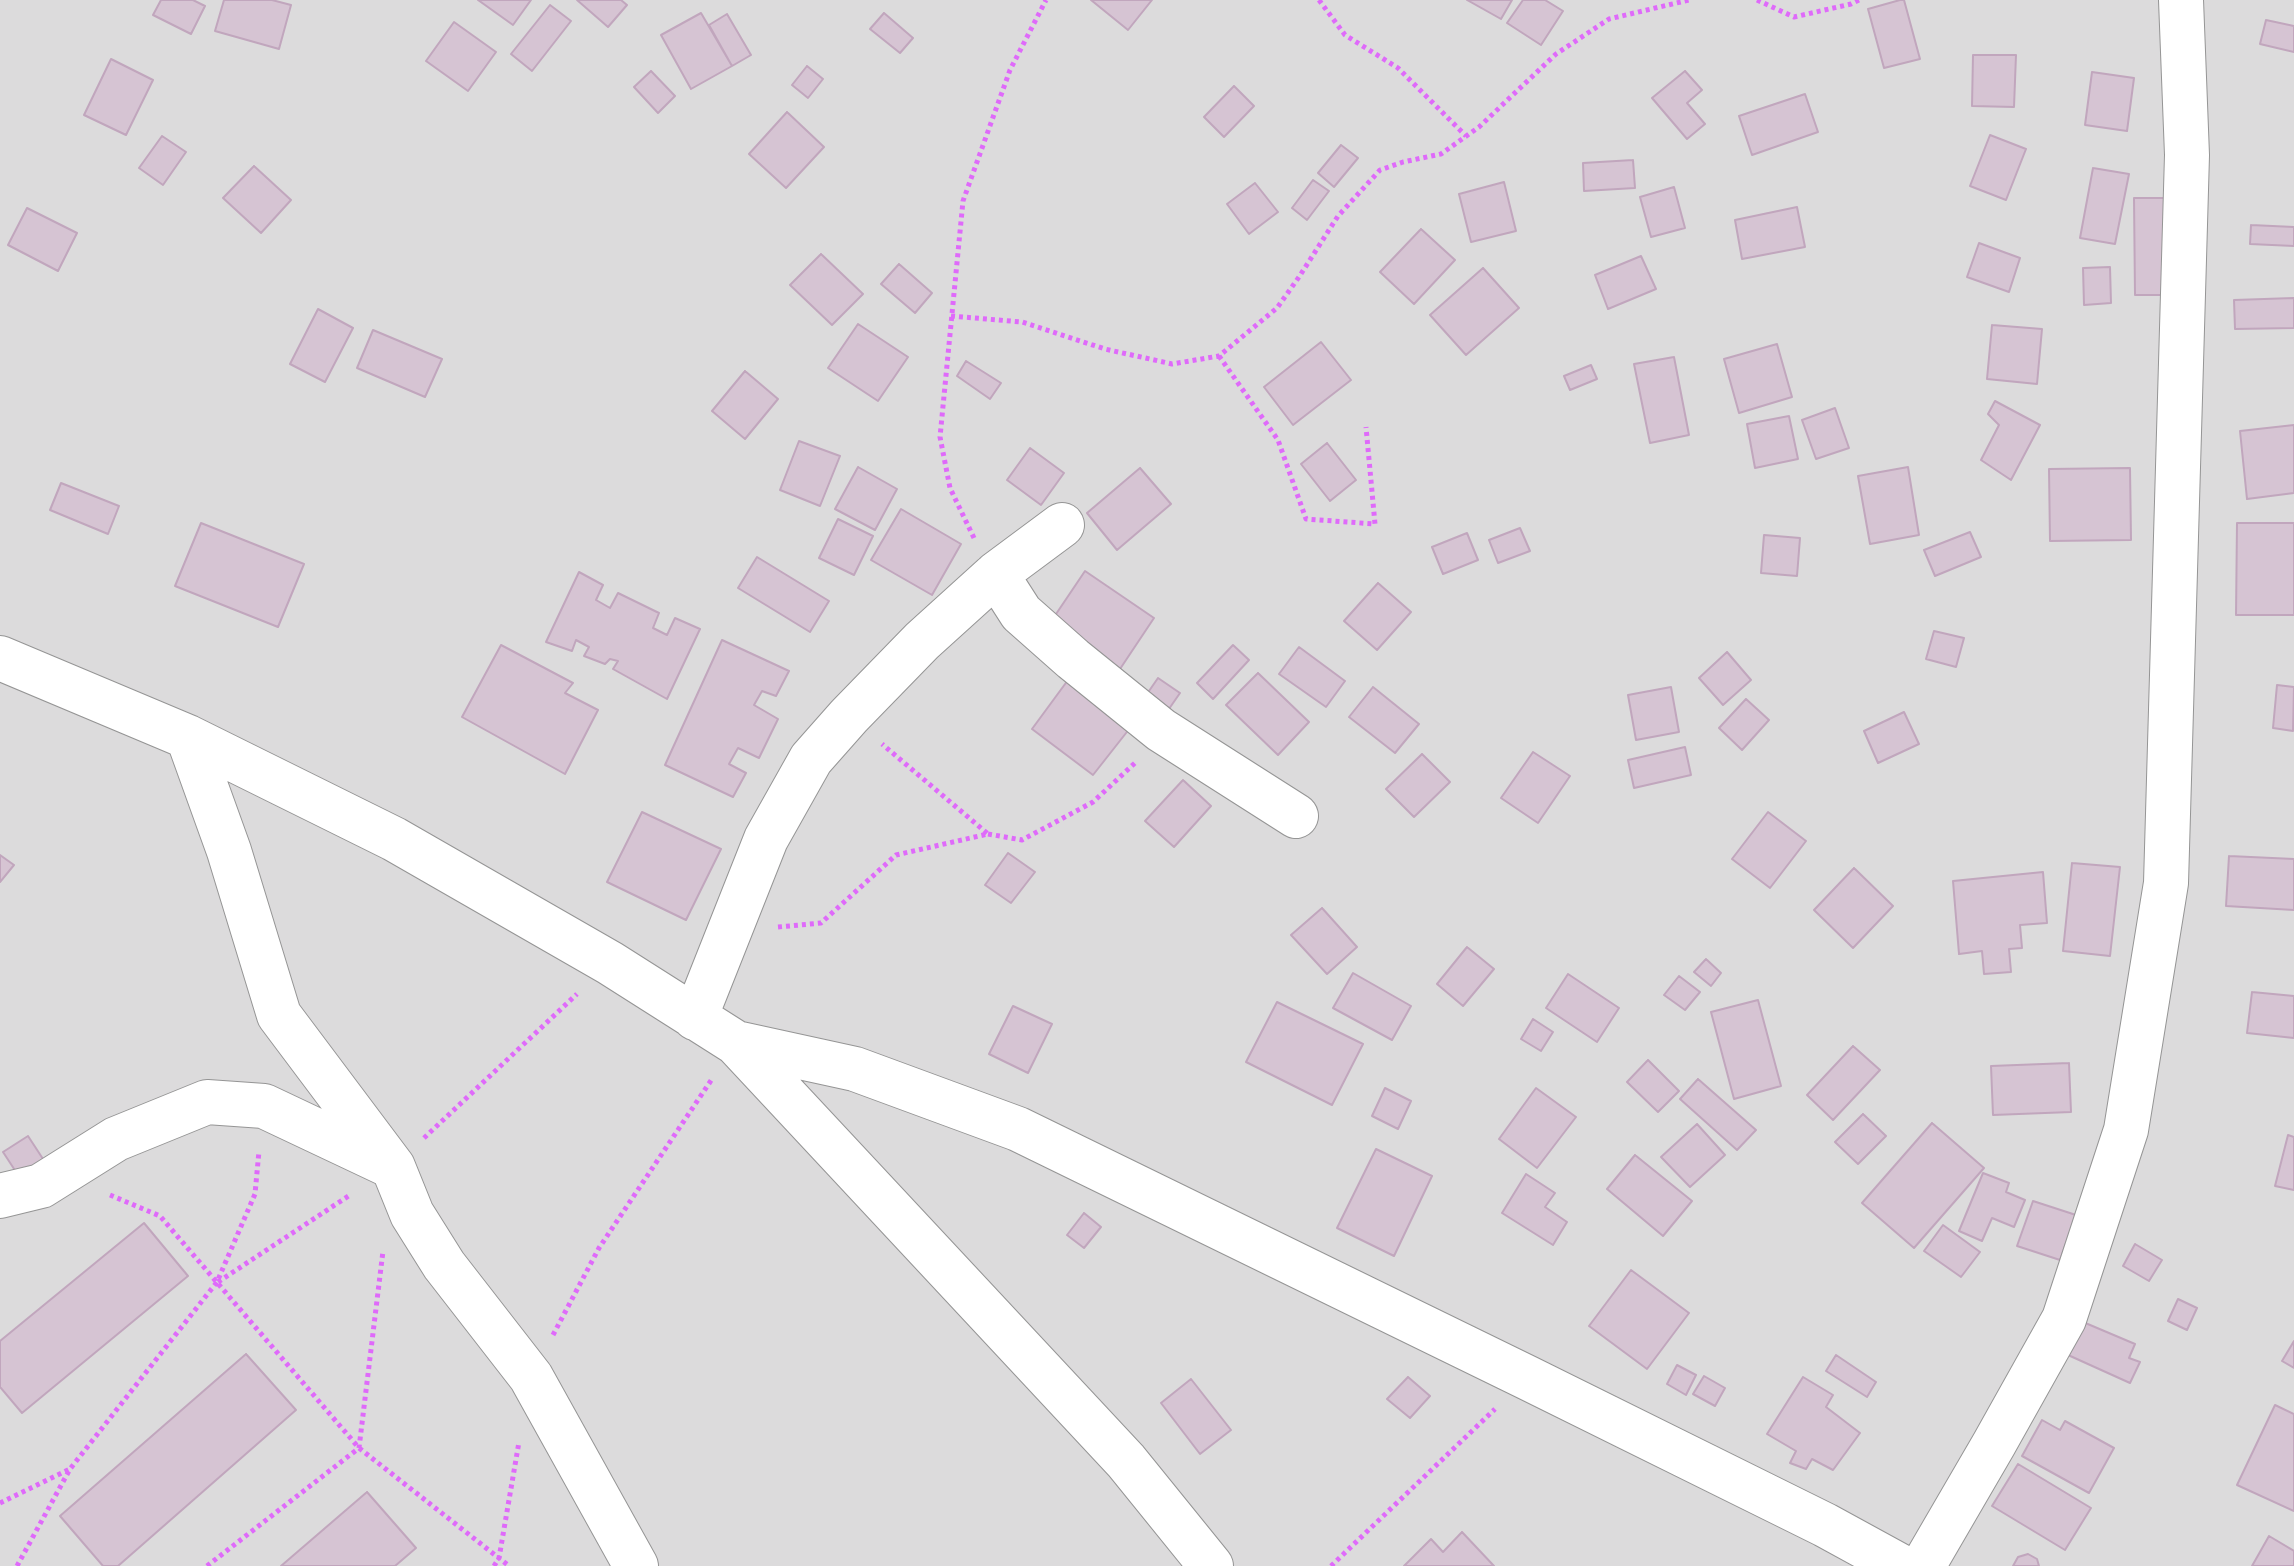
<!DOCTYPE html>
<html>
<head>
<meta charset="utf-8">
<style>
  body { margin:0 }
  canvas { display:block; background:#efe4eb }
</style>
</head>
<body>
<canvas width="2294" height="1566"></canvas>
<script>
const ctx = document.querySelector('canvas').getContext('2d');
ctx.lineJoin = 'round';
function fill(path, color) { ctx.fillStyle = color; ctx.fill(path, 'evenodd'); }
const toPath = rows => new Path2D(rows.map(r => 'M' + r).join(''));
function strokePath(path, color, width, dash) { ctx.strokeStyle = color; ctx.lineWidth = width; ctx.lineCap = dash ? 'butt' : 'round'; ctx.setLineDash(dash || []); ctx.stroke(path); }
const residential = toPath([
  [0,0,2294,0,2294,1566,0,1566]
]);
const building = toPath([
  [161,0,193,0,205,6,191,34,153,15,161,0],
  [224,0,272,0,291,5,279,49,215,31,224,0],
  [478,0,531,0,513,25,478,0],
  [577,0,621,0,627,5,608,27,577,0],
  [1091,0,1152,0,1128,30,1091,0],
  [1467,0,1512,0,1501,19,1467,0],
  [1523,0,1545,0,1563,11,1541,45,1507,23,1523,0],
  [1900,0,1904,0,1920,59,1884,68,1868,9,1900,0],
  [550,5,571,21,532,71,511,54,550,5],
  [701,13,732,66,691,89,661,35,701,13],
  [884,13,913,38,900,53,870,29,884,13],
  [727,14,751,55,732,66,709,25,727,14],
  [2266,20,2294,26,2294,52,2260,44,2266,20],
  [454,22,496,52,468,91,426,61,454,22],
  [1973,55,2016,55,2014,107,1972,106,1973,55],
  [111,59,153,80,126,135,84,115,111,59],
  [807,66,823,79,808,98,792,85,807,66],
  [651,71,675,96,658,113,634,87,651,71],
  [1685,71,1702,90,1687,103,1705,124,1687,139,1652,98,1685,71],
  [2092,72,2134,78,2127,131,2085,125,2092,72],
  [1234,86,1254,106,1224,137,1204,117,1234,86],
  [1805,94,1818,132,1752,155,1739,116,1805,94],
  [787,112,824,147,786,188,749,154,787,112],
  [1990,135,2026,149,2006,200,1970,186,1990,135],
  [162,136,186,152,163,185,139,168,162,136],
  [1341,145,1358,158,1334,187,1318,173,1341,145],
  [1633,160,1635,188,1584,191,1583,163,1633,160],
  [254,166,291,200,261,233,223,198,254,166],
  [2093,168,2129,174,2115,244,2080,238,2093,168],
  [1313,180,1329,191,1307,220,1292,208,1313,180],
  [1504,182,1516,231,1471,242,1459,194,1504,182],
  [1255,183,1278,212,1249,234,1227,204,1255,183],
  [1674,187,1685,228,1651,237,1640,197,1674,187],
  [2134,198,2166,198,2166,295,2135,295,2134,198],
  [1797,207,1805,247,1742,259,1735,220,1797,207],
  [27,208,77,233,58,271,8,245,27,208],
  [2251,225,2294,227,2294,246,2250,244,2251,225],
  [1421,229,1455,260,1414,304,1380,272,1421,229],
  [1979,243,2020,258,2009,292,1967,277,1979,243],
  [821,254,863,294,832,325,790,285,821,254],
  [1641,256,1656,289,1608,309,1595,275,1641,256],
  [899,264,932,293,915,313,881,284,899,264],
  [2110,267,2111,303,2084,305,2083,268,2110,267],
  [1483,268,1519,308,1466,355,1430,315,1483,268],
  [2294,298,2294,328,2235,329,2234,300,2294,298],
  [318,309,353,328,325,382,290,364,318,309],
  [858,324,908,357,878,401,828,368,858,324],
  [1992,325,2042,329,2037,384,1987,379,1992,325],
  [373,330,442,359,425,397,357,368,373,330],
  [1321,342,1351,380,1293,425,1264,387,1321,342],
  [1777,344,1792,397,1739,413,1724,359,1777,344],
  [1674,357,1689,435,1650,443,1634,364,1674,357],
  [966,361,1001,383,990,399,957,376,966,361],
  [1591,365,1597,379,1570,390,1564,376,1591,365],
  [745,371,778,399,745,439,712,411,745,371],
  [1995,401,2040,425,2011,480,1981,460,1999,425,1988,414,1995,401],
  [1835,408,1849,448,1816,459,1802,420,1835,408],
  [1789,416,1798,459,1755,468,1747,424,1789,416],
  [2294,425,2294,493,2247,499,2240,431,2294,425],
  [799,441,840,456,820,506,780,490,799,441],
  [1327,443,1356,480,1330,501,1301,464,1327,443],
  [1030,448,1064,473,1041,505,1007,480,1030,448],
  [858,467,897,489,875,530,835,509,858,467],
  [1908,467,1919,535,1870,544,1858,476,1908,467],
  [1140,468,1171,504,1117,550,1087,513,1140,468],
  [2130,468,2131,540,2050,541,2049,469,2130,468],
  [61,483,119,506,108,534,50,510,61,483],
  [901,509,961,544,932,595,871,560,901,509],
  [838,519,873,536,854,575,819,558,838,519],
  [201,523,304,564,278,627,175,586,201,523],
  [2237,523,2294,523,2294,615,2236,615,2237,523],
  [1520,528,1530,551,1498,563,1489,540,1520,528],
  [1970,532,1981,557,1935,576,1924,550,1970,532],
  [1467,533,1478,560,1443,574,1432,547,1467,533],
  [1764,535,1800,538,1797,576,1761,573,1764,535],
  [757,557,829,601,810,632,738,588,757,557],
  [1085,571,1154,618,1120,669,1050,623,1085,571],
  [579,572,603,585,596,600,610,608,618,593,659,613,653,628,667,635,675,618,700,629,667,699,613,669,618,661,610,659,605,664,584,656,589,647,576,640,572,651,546,642,579,572],
  [1378,583,1411,612,1377,650,1344,621,1378,583],
  [1934,631,1964,638,1956,667,1926,659,1934,631],
  [722,640,789,671,776,696,762,691,754,705,778,719,759,758,738,748,729,764,746,773,733,797,665,765,722,640],
  [501,645,573,683,565,693,598,710,565,774,462,717,501,645],
  [1233,645,1249,660,1213,699,1197,683,1233,645],
  [1299,647,1345,681,1326,707,1279,674,1299,647],
  [1727,652,1751,680,1723,705,1699,678,1727,652],
  [1258,673,1309,722,1278,755,1226,705,1258,673],
  [1158,678,1180,693,1162,719,1140,704,1158,678],
  [1068,680,1130,728,1093,775,1032,729,1068,680],
  [2277,685,2294,687,2293,731,2273,728,2277,685],
  [1373,687,1419,724,1395,753,1349,717,1373,687],
  [1671,687,1679,732,1636,740,1628,695,1671,687],
  [1746,699,1769,720,1742,750,1719,728,1746,699],
  [1904,712,1919,744,1878,763,1864,731,1904,712],
  [1685,747,1691,775,1634,788,1628,760,1685,747],
  [1533,752,1570,776,1538,823,1501,798,1533,752],
  [1422,754,1450,782,1414,817,1386,789,1422,754],
  [1183,780,1211,806,1174,847,1145,821,1183,780],
  [642,812,721,849,686,920,607,882,642,812],
  [1768,812,1806,841,1770,888,1732,859,1768,812],
  [1008,853,1035,872,1011,903,985,885,1008,853],
  [0,855,14,865,0,882,0,855],
  [2229,856,2294,859,2294,910,2226,906,2229,856],
  [2072,863,2120,867,2110,956,2063,951,2072,863],
  [1854,868,1893,906,1853,948,1814,910,1854,868],
  [2043,872,2047,923,2020,925,2022,948,2009,949,2011,972,1984,974,1982,951,1959,954,1953,881,2043,872],
  [1322,908,1357,947,1327,974,1291,935,1322,908],
  [1467,947,1494,969,1463,1006,1437,984,1467,947],
  [1706,959,1721,973,1711,986,1694,972,1706,959],
  [1353,973,1411,1006,1392,1040,1333,1008,1353,973],
  [1568,974,1619,1008,1597,1042,1546,1008,1568,974],
  [1679,976,1700,992,1685,1010,1664,995,1679,976],
  [2252,992,2294,996,2294,1038,2247,1033,2252,992],
  [1758,1000,1781,1086,1734,1099,1711,1012,1758,1000],
  [1277,1002,1363,1044,1332,1105,1246,1062,1277,1002],
  [1013,1006,1052,1024,1028,1073,989,1054,1013,1006],
  [1533,1019,1553,1032,1541,1051,1521,1039,1533,1019],
  [1853,1046,1880,1070,1833,1120,1807,1095,1853,1046],
  [1648,1060,1679,1091,1658,1112,1627,1082,1648,1060],
  [2069,1063,2071,1112,1993,1115,1991,1066,2069,1063],
  [1698,1079,1756,1130,1737,1150,1680,1099,1698,1079],
  [1385,1088,1411,1101,1398,1129,1372,1116,1385,1088],
  [1536,1088,1576,1117,1537,1168,1499,1139,1536,1088],
  [1863,1114,1886,1136,1858,1164,1835,1142,1863,1114],
  [1932,1123,1984,1168,1914,1248,1862,1203,1932,1123],
  [1697,1124,1725,1155,1690,1187,1661,1157,1697,1124],
  [2288,1135,2294,1137,2294,1190,2275,1186,2288,1135],
  [28,1136,45,1162,20,1178,3,1152,28,1136],
  [1376,1149,1432,1176,1394,1256,1337,1228,1376,1149],
  [1635,1155,1692,1201,1663,1236,1607,1189,1635,1155],
  [1983,1173,2009,1183,2006,1192,2025,1200,2014,1227,1992,1218,1982,1241,1959,1231,1983,1173],
  [1526,1174,1555,1193,1545,1207,1567,1222,1553,1245,1502,1213,1526,1174],
  [2033,1201,2076,1215,2060,1260,2017,1246,2033,1201],
  [1084,1213,1101,1227,1084,1248,1067,1235,1084,1213],
  [144,1223,188,1276,22,1413,0,1387,0,1341,144,1223],
  [1943,1225,1980,1252,1961,1277,1924,1251,1943,1225],
  [2135,1244,2162,1260,2149,1281,2123,1266,2135,1244],
  [1631,1270,1689,1313,1647,1369,1589,1326,1631,1270],
  [2178,1299,2197,1308,2187,1330,2168,1321,2178,1299],
  [2083,1322,2135,1344,2129,1358,2140,1362,2130,1383,2068,1355,2083,1322],
  [2294,1341,2294,1368,2282,1361,2294,1341],
  [246,1354,296,1410,118,1566,103,1566,60,1516,246,1354],
  [1836,1355,1876,1382,1867,1397,1826,1371,1836,1355],
  [1677,1365,1696,1375,1686,1395,1667,1384,1677,1365],
  [1704,1376,1725,1388,1715,1406,1693,1394,1704,1376],
  [1408,1377,1430,1396,1410,1418,1387,1399,1408,1377],
  [1803,1377,1833,1395,1826,1407,1860,1433,1833,1470,1812,1459,1806,1469,1790,1463,1796,1451,1767,1434,1803,1377],
  [1191,1379,1231,1430,1200,1454,1161,1403,1191,1379],
  [2275,1405,2294,1414,2294,1511,2237,1485,2275,1405],
  [2042,1420,2060,1430,2065,1421,2114,1448,2089,1493,2022,1456,2042,1420],
  [2018,1464,2091,1508,2065,1550,1992,1506,2018,1464],
  [367,1492,416,1548,395,1566,281,1566,367,1492],
  [1462,1532,1494,1566,1404,1566,1431,1539,1443,1552,1462,1532],
  [2269,1536,2294,1551,2294,1566,2252,1566,2269,1536],
  [2028,1554,2037,1559,2039,1566,2013,1566,2018,1557,2028,1554]
]);
const path = toPath([
  [1319,0,1345,35,1398,68,1466,136],
  [1757,0,1794,17,1851,4,1859,0],
  [951,316,1022,322,1105,349,1172,364,1219,356,1277,308,1299,277,1338,216,1380,170,1403,162,1441,154,1479,127,1556,54,1609,19,1689,0],
  [1219,356,1278,440,1306,519,1375,524,1366,427],
  [974,538,950,488,940,437,963,201,1010,70,1046,0],
  [988,834,1022,840,1093,802,1136,762],
  [778,927,821,923,896,855,988,834,882,744],
  [424,1138,577,994],
  [110,1195,160,1216,359,1448,509,1566],
  [218,1282,350,1195],
  [553,1335,599,1248,712,1079],
  [0,1503,70,1469],
  [17,1566,70,1469,217,1282,255,1194,259,1151],
  [207,1566,359,1448,383,1251],
  [494,1566,499,1558,519,1442],
  [1331,1566,1495,1409]
]);
const minor = toPath([
  [996,574,1021,613,1073,659,1161,730,1296,816],
  [0,658,188,737,394,839,610,963,736,1043,1126,1461,1211,1566],
  [188,737,229,851,279,1015,393,1167,412,1214,444,1265,531,1377,636,1566],
  [695,1018,766,839,811,759,849,716,922,641,996,574,1062,525],
  [736,1043,855,1069,1018,1129,1528,1378,1825,1525,1900,1566],
  [0,1196,41,1186,116,1139,207,1102,264,1106,391,1166],
  [1923,1566,1994,1444,2064,1319,2126,1130,2166,883,2187,155,2181,0]
]);
fill(residential, '#dcdbdc');
fill(building, '#d6c4d3');
strokePath(building, '#c1a6bd', 2);
strokePath(minor, '#959595', 46);
strokePath(path, '#df6afa', 5, [4, 4]);
strokePath(minor, '#fff', 44);
</script>
</body>
</html>
